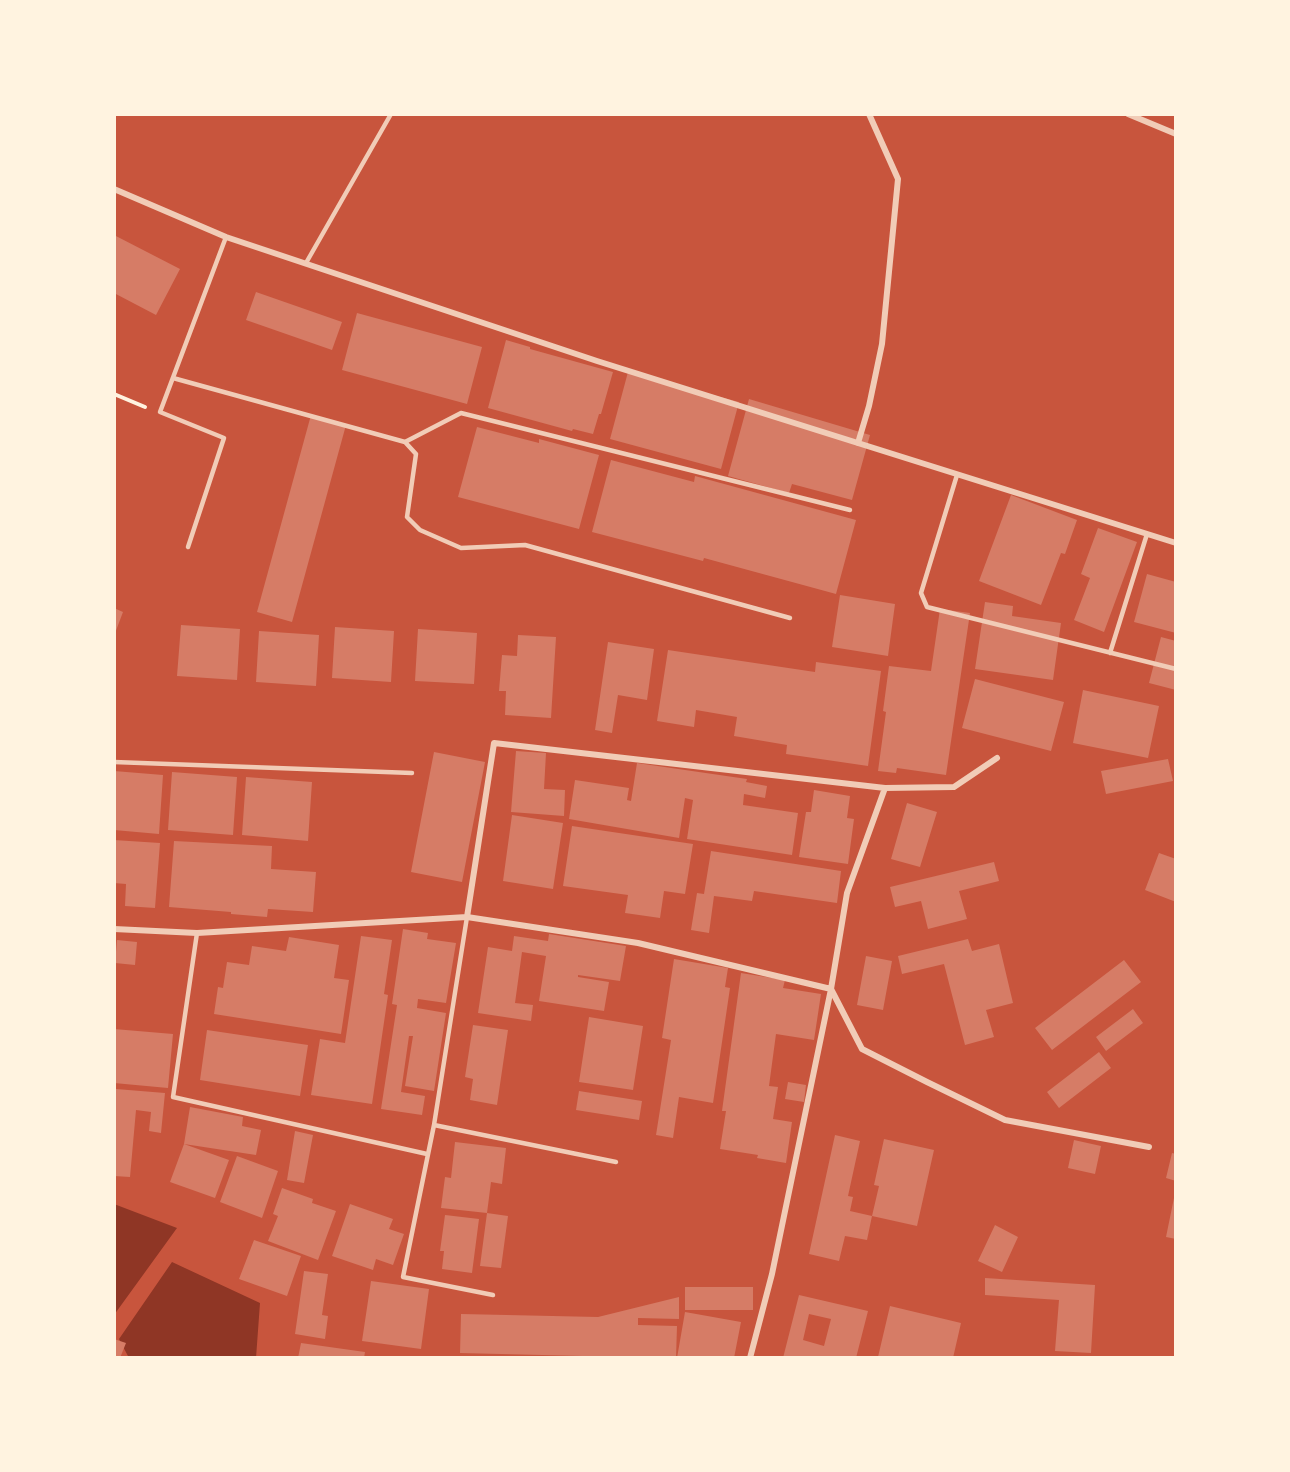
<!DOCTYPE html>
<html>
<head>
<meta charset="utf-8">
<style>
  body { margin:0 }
  #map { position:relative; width:1290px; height:1472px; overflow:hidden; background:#c8553d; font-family:Helvetica,sans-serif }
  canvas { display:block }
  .frame { position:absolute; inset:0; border:116px solid #fff3e0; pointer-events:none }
</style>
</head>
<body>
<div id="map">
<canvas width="1290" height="1472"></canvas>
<div class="frame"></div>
</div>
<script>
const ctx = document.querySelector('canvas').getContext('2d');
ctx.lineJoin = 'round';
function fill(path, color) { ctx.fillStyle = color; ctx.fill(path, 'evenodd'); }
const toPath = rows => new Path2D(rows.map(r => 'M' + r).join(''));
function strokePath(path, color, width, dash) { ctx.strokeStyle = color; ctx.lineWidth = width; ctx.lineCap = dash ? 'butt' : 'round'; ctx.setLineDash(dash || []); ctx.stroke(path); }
const water = toPath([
  [114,1204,177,1228,114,1315],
  [172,1262,260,1303,256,1358,129,1358,119,1339]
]);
const building = toPath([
  [114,235,180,269,156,315,114,293],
  [256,292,342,322,332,350,246,320],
  [357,313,482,347,467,404,342,370],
  [506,340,530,347,530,349,613,372,601,414,599,414,593,434,573,429,572,431,488,408],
  [628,372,739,402,721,469,610,439],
  [749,399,870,435,852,500,792,484,789,493,728,476],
  [311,415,346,425,292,622,257,612],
  [477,427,539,443,539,439,599,455,579,529,458,497],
  [611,460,694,482,695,476,856,520,836,594,704,558,703,561,592,532],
  [1011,495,1077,520,1065,554,1061,553,1041,605,979,581],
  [1098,528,1137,542,1104,632,1074,620,1090,578,1081,574],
  [1147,574,1176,582,1176,633,1134,622],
  [840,595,895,604,888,656,832,647],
  [985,602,1013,606,1012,616,1061,623,1053,680,975,669],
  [114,608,123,612,114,636],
  [940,609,970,613,946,775,897,768,896,773,878,771,886,712,883,711,889,666,931,671],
  [181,625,240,629,237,680,177,676],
  [335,627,394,631,391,682,332,678],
  [418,629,477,633,474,684,415,681],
  [259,631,319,635,316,686,256,682],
  [518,635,556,637,551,718,505,715,506,691,499,691,502,655,517,656],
  [1161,637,1176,641,1176,690,1149,683],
  [608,642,654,649,647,700,618,695,612,733,595,730],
  [668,650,815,672,816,662,881,671,868,766,786,754,787,745,734,736,737,717,696,710,694,727,657,721],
  [975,679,1064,702,1051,751,962,728],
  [1083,690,1159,706,1148,758,1073,743],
  [516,751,546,753,544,789,565,790,564,816,511,812],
  [434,752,485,762,462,882,411,872],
  [1168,759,1173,781,1106,794,1101,771],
  [637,763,747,779,746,782,767,786,765,798,744,794,743,805,798,813,792,855,687,839,693,800,685,798,679,838,569,819,575,780,629,788,627,800,631,801],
  [114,771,163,775,159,834,114,830],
  [172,772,237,777,233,835,168,830],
  [246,777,312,782,308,841,242,835],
  [814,790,850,796,847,818,854,819,848,864,799,857,806,812,811,812],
  [907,803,937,812,920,867,891,859],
  [512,815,563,823,553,889,503,881],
  [572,826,693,844,685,894,664,891,660,918,625,913,628,895,563,886],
  [114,840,160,843,155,908,125,906,126,884,114,883],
  [174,841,272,846,271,869,316,872,313,912,268,909,267,917,231,914,231,912,169,907],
  [711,851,841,871,837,903,754,891,752,901,714,896,709,933,691,930,697,893,704,894],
  [1159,853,1176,859,1176,902,1145,890],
  [994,862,999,881,959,891,967,919,928,929,921,901,895,907,890,887],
  [403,929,428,933,427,939,456,943,446,1003,418,999,417,1008,446,1013,434,1091,405,1086,413,1036,409,1036,401,1092,425,1096,422,1115,381,1109,397,1005,392,1004],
  [549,934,626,946,620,981,578,975,578,977,609,982,604,1011,539,1001,546,956,522,952,515,1003,533,1005,531,1021,478,1013,488,947,512,951,514,936,548,941],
  [361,936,392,940,384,994,388,995,372,1104,311,1095,320,1039,345,1043],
  [289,937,339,945,334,978,349,980,341,1034,214,1014,218,987,223,988,227,962,249,965,252,946,286,951],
  [968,939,972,951,999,944,1013,1003,986,1010,994,1037,965,1045,944,964,902,974,898,956],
  [117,940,137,942,135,965,115,963],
  [866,956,892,961,883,1010,857,1005],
  [674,959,728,968,725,987,730,988,713,1103,679,1097,673,1138,656,1135,671,1040,662,1038],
  [1124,960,1141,982,1052,1050,1035,1028],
  [741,973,785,980,783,988,821,994,814,1040,776,1034,769,1086,778,1087,773,1119,792,1122,786,1163,757,1158,758,1155,720,1149,726,1111,722,1111],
  [1133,1009,1143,1023,1106,1051,1096,1037],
  [589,1017,643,1026,633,1090,579,1082],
  [473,1025,508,1030,497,1105,470,1100,473,1079,465,1077],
  [114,1029,173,1034,168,1088,114,1083],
  [207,1030,308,1045,300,1096,200,1080],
  [1099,1052,1111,1068,1059,1108,1047,1092],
  [788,1082,806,1085,804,1102,785,1099],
  [116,1089,165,1093,161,1133,149,1131,151,1112,136,1110,130,1177,114,1176,114,1108],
  [579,1091,642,1101,639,1120,576,1110],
  [190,1107,243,1117,242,1126,261,1130,256,1155,184,1144,229,1160,215,1198,170,1182,184,1144],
  [295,1131,313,1135,304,1183,287,1180],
  [835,1135,860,1141,848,1196,853,1197,850,1211,872,1216,867,1240,845,1236,839,1261,809,1254],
  [884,1139,934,1150,917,1226,872,1216,879,1186,874,1185],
  [1074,1140,1101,1146,1095,1174,1068,1168],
  [455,1142,506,1148,502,1184,491,1182,487,1213,441,1208,445,1177,451,1178],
  [1172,1153,1176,1154,1176,1181,1166,1178],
  [237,1156,278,1171,262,1218,220,1202],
  [282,1188,313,1199,312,1203,336,1211,318,1260,268,1241,278,1216,273,1214],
  [1175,1193,1176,1193,1176,1239,1166,1237],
  [350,1204,393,1219,389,1229,404,1234,393,1265,376,1259,373,1270,332,1256],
  [487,1213,508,1216,501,1268,480,1266],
  [445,1215,479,1219,472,1273,442,1269,444,1251,440,1251],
  [995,1225,1018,1237,1002,1272,978,1261],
  [254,1240,301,1256,287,1296,239,1279],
  [304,1271,328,1274,322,1315,328,1316,325,1339,295,1334],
  [985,1278,1095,1285,1091,1353,1055,1351,1059,1300,985,1295],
  [371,1281,429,1289,421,1349,362,1341],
  [685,1287,753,1287,753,1310,685,1310],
  [799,1295,868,1311,856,1358,783,1358],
  [809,1314,831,1319,824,1346,803,1340],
  [679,1297,679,1319,638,1318,638,1325,677,1326,676,1358,582,1358,582,1356,460,1353,461,1314,598,1317],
  [890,1306,961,1323,953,1358,878,1357],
  [685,1312,741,1322,734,1358,677,1358],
  [114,1339,126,1343,120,1358,114,1358],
  [301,1343,365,1352,364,1358,298,1358]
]);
const path = toPath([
  [114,394,145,407]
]);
const service = toPath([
  [306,263,391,114],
  [173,378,405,442,416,454,407,517,420,530,461,548,525,545,790,618],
  [405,442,461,413,850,510],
  [957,475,921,593,927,607,1176,669],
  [188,547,224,438,160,412,226,237],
  [1110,653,1147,534],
  [114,762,412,773],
  [467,917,434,1125,403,1277,493,1295],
  [197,933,173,1097,427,1154],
  [434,1125,616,1162]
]);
const minor = toPath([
  [1128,114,1176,134],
  [114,189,226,237,597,361,1176,543],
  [858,443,869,406,882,344,898,179,869,114],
  [467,917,494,743,885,788,954,787,997,758],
  [114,929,197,933,467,917,638,943,831,989,862,1049,927,1082,1005,1120,1149,1147],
  [750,1358,772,1274,831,989,847,893,885,788]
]);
fill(water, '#8f3625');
fill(building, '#d67c66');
strokePath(path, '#fff3e0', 4);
strokePath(service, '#f1ccb7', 4.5);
strokePath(minor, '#f1ccb7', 6);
</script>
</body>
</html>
